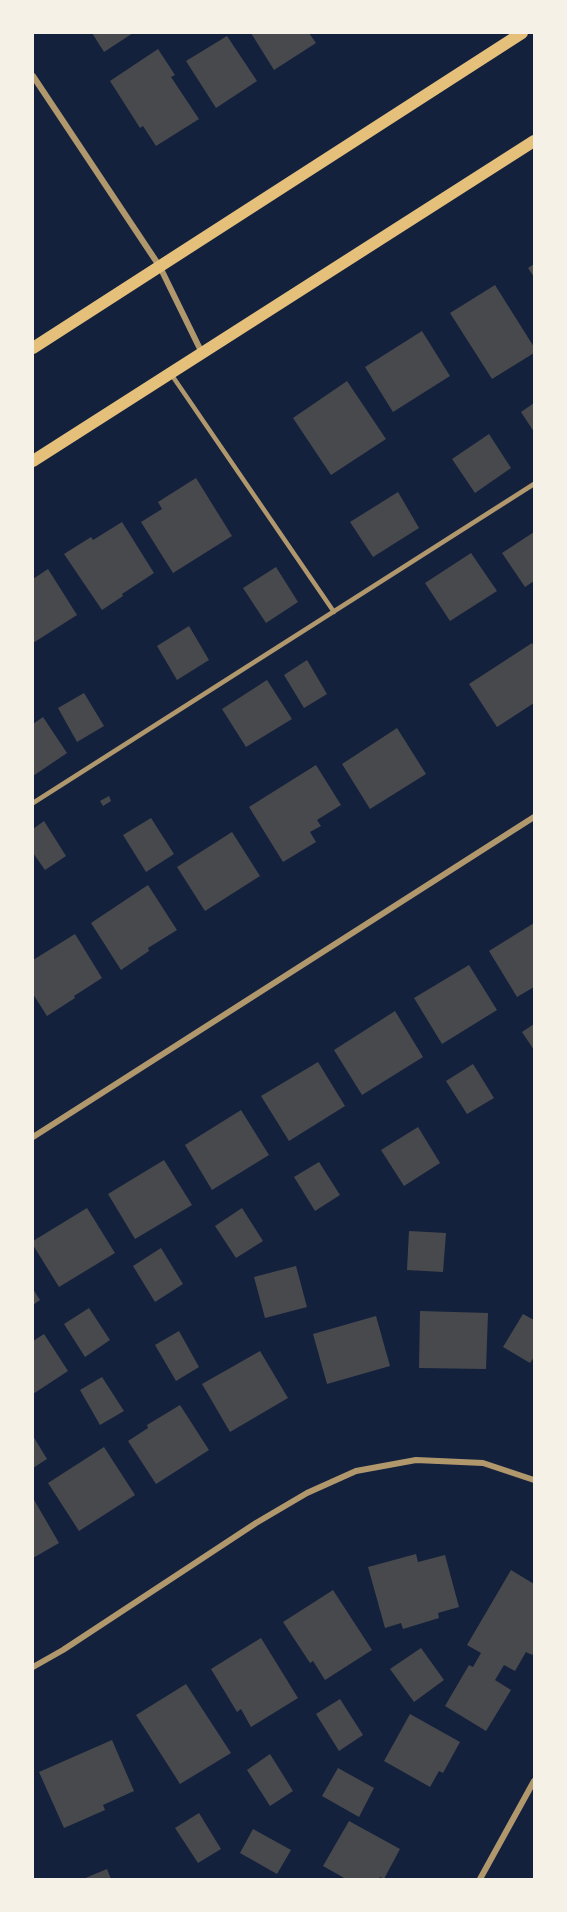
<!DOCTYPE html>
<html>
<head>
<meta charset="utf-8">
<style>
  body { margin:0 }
  #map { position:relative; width:567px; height:1912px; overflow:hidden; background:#14213d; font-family:"Golos Text",sans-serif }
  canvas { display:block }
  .frame { position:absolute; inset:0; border:34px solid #f6f1e7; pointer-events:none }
</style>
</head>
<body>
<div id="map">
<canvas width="567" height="1912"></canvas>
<div class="frame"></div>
</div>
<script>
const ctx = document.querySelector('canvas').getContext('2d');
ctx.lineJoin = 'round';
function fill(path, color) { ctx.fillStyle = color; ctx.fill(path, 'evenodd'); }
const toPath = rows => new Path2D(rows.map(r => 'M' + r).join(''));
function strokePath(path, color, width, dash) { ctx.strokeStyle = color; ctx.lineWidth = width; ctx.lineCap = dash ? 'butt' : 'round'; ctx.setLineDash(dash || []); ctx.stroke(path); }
const building = toPath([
  [92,33,133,33,104,52],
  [251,33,309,33,316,43,274,70],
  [227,36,257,81,216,108,186,61],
  [158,49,175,75,171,77,199,119,156,146,143,126,140,128,110,81],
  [534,264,534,277,528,268],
  [495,285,534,347,534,353,492,379,450,313],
  [422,331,450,376,393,412,365,367],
  [347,381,386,439,331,475,293,418],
  [534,403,534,432,521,412],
  [489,434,511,468,475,493,452,459],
  [196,478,232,536,173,573,141,522,162,509,158,502],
  [398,492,419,528,373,557,350,522],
  [122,522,154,573,122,594,123,596,102,610,64,554,91,537,93,540],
  [534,532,534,581,525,587,502,553],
  [471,553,497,591,450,621,425,583],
  [276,567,298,602,266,623,243,588],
  [48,569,77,615,33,643,33,579],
  [189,626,209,660,177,680,157,646],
  [532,643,534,647,534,703,497,727,469,684],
  [307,660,327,694,304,708,284,675],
  [267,680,292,719,246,747,222,709],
  [84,693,104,726,77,742,58,708],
  [43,717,67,753,33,776,33,724],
  [397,728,426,774,370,809,342,764],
  [316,765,341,805,317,820,321,826,310,832,316,842,283,862,249,807],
  [109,796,111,801,103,806,100,801],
  [151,818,174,854,146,872,123,835],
  [44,821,66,856,45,870,33,853,33,829],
  [232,832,260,876,205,911,177,867],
  [148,885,177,930,148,948,149,951,121,970,91,923],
  [534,923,534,987,517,997,489,951],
  [75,934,102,978,74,996,75,998,47,1016,33,994,33,960],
  [469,965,497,1010,442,1044,414,998],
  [395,1011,423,1057,362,1095,334,1050],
  [534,1024,534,1050,522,1032],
  [318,1062,345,1106,289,1141,261,1096],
  [473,1064,494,1098,467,1114,446,1081],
  [241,1110,269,1155,212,1190,185,1145],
  [418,1127,440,1163,404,1186,381,1150],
  [164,1160,192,1205,135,1239,108,1194],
  [319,1162,340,1195,315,1211,294,1177],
  [87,1208,115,1253,59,1287,33,1245,33,1241],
  [242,1208,263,1241,236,1258,215,1226],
  [409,1231,446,1233,443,1272,407,1270],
  [161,1248,183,1284,155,1302,133,1266],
  [296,1266,307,1307,265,1318,254,1277],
  [33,1289,40,1300,33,1305],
  [89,1308,110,1340,85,1357,64,1324],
  [420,1311,488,1313,486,1369,419,1368],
  [523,1314,534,1320,534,1357,530,1363,503,1347],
  [376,1316,390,1366,327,1384,313,1334],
  [179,1331,199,1367,176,1381,155,1345],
  [44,1334,68,1371,33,1394,33,1341],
  [260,1351,288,1398,230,1432,202,1384],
  [102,1377,124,1411,100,1425,80,1390],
  [180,1405,209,1450,156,1484,128,1441,148,1428,147,1425],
  [33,1436,47,1459,33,1468],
  [104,1447,135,1495,79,1531,48,1483],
  [33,1498,59,1543,33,1558],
  [416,1554,418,1562,445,1555,459,1607,438,1613,439,1618,403,1629,401,1623,385,1628,368,1567],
  [511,1570,534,1584,534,1652,532,1655,526,1652,515,1671,504,1665,495,1680,511,1690,486,1731,445,1706,469,1665,473,1667,481,1653,467,1645],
  [333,1590,372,1650,325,1680,313,1661,310,1663,283,1622],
  [261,1638,298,1698,251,1727,241,1709,237,1712,211,1669],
  [421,1648,444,1680,414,1702,390,1669],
  [186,1684,231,1753,180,1784,136,1715],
  [340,1699,363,1735,339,1751,316,1714],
  [410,1714,460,1742,443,1773,439,1771,430,1787,384,1761],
  [112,1740,134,1791,103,1805,105,1810,64,1828,39,1772],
  [270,1754,293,1791,270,1806,247,1770],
  [338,1768,374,1788,359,1817,322,1796],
  [199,1813,221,1849,198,1863,175,1828],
  [349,1821,400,1849,384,1879,380,1877,379,1879,346,1879,323,1866],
  [253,1829,291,1850,277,1874,240,1853],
  [107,1869,111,1879,83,1879]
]);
const service = toPath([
  [171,374,334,612],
  [33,803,534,484]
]);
const minor = toPath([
  [33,76,160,267,202,353],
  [33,1137,534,817],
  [33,1667,63,1650,256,1523,307,1493,356,1471,416,1460,483,1463,534,1480],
  [480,1879,534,1781]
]);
const secondary = toPath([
  [33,348,522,33],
  [33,461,534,141]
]);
fill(building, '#48494c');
strokePath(service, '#b1986c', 4.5);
strokePath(minor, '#b1986c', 6);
strokePath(secondary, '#e5c07b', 12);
</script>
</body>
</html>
